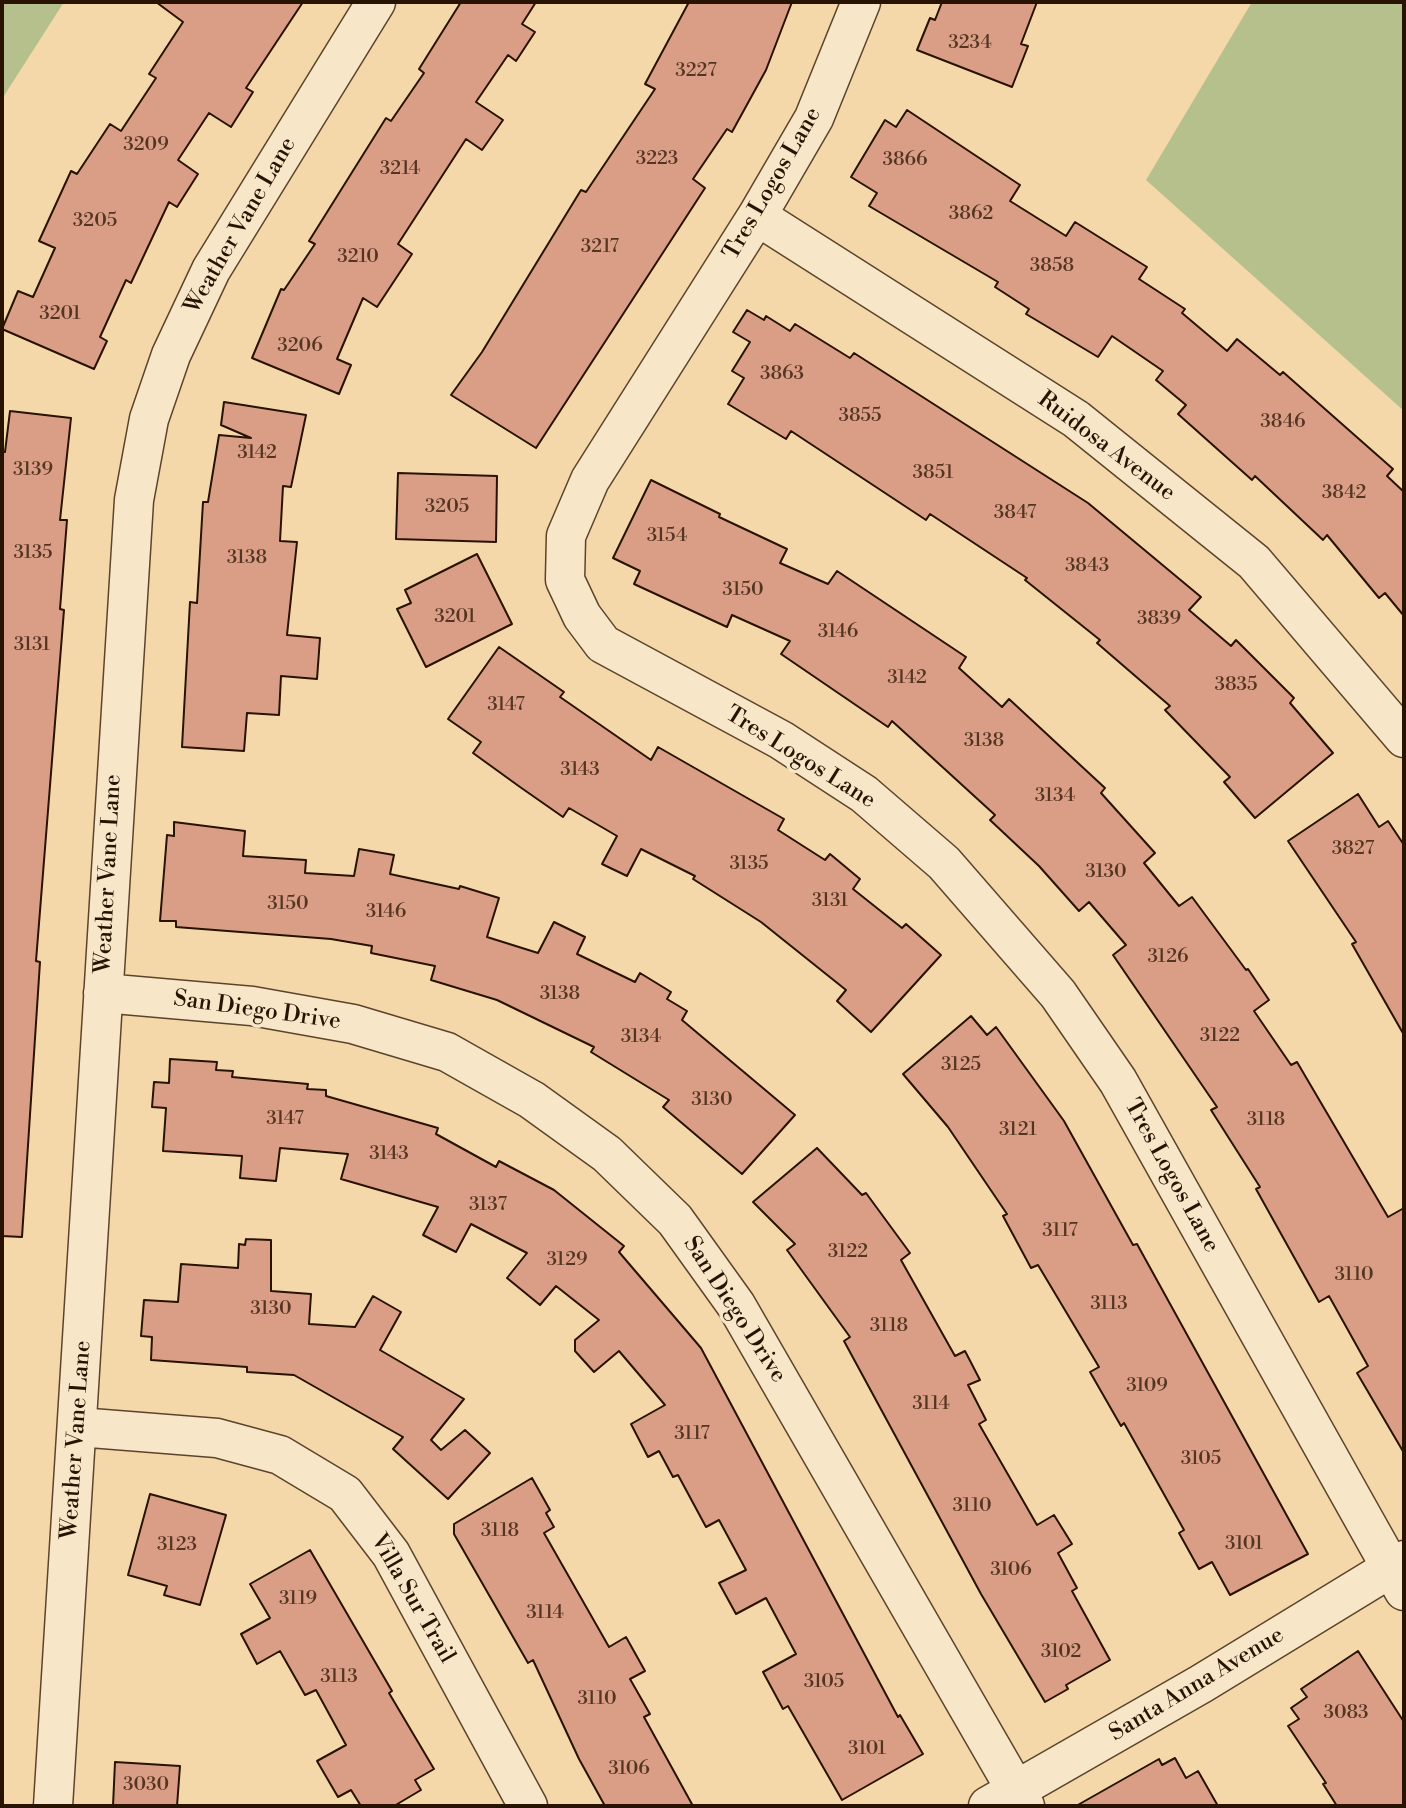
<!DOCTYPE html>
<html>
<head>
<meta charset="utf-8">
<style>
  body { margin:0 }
  #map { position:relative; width:1406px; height:1808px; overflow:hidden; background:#f4d8aa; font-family:"Libre Bodoni",serif }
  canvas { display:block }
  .frame { position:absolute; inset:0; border:4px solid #281201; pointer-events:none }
</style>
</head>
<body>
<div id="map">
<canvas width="1406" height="1808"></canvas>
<div class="frame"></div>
</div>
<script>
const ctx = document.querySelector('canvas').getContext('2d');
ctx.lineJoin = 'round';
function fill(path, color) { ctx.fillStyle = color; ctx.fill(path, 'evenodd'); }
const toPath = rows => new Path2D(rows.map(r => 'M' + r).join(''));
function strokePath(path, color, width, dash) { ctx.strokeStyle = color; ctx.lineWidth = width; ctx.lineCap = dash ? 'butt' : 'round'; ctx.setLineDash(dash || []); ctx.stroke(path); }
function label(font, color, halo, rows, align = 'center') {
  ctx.font = font + ' "Libre Bodoni",serif'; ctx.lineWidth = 7; ctx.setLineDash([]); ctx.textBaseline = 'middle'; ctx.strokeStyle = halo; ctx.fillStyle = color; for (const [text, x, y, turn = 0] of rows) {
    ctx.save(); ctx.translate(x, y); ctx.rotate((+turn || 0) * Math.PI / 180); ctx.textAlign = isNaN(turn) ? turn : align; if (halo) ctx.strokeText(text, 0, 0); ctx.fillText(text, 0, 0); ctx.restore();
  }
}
const green = toPath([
  [2,2,64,2,2,99],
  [1252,2,1404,2,1404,411,1146,180]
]);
const building = toPath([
  [156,2,303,2,246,88,253,92,231,127,209,113,178,160,198,174,177,207,169,202,131,283,126,280,100,337,107,341,94,369,2,329,18,291,33,297,55,248,39,241,71,171,77,174,110,124,121,131,156,78,149,74,183,22,156,2],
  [461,2,536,2,522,24,535,32,516,61,508,55,476,102,503,120,482,150,466,139,398,244,412,254,377,307,363,298,337,359,351,365,339,394,252,358,281,289,284,290,315,244,309,241,386,118,391,121,424,73,419,69,461,2],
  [689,2,792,2,766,70,732,132,727,129,693,179,705,188,536,448,451,395,482,352,581,190,586,192,655,89,645,84,689,2],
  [942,2,1037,2,1021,44,1028,46,1012,87,917,50,930,18,935,20,942,2],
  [907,110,1020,185,1010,201,1066,236,1075,222,1147,267,1139,279,1185,309,1182,313,1227,351,1237,339,1280,375,1283,372,1393,469,1387,476,1404,492,1404,616,1385,593,1379,598,1327,535,1323,540,1255,476,1252,480,1178,414,1186,405,1156,380,1163,371,1112,336,1098,357,1026,314,1029,309,995,287,998,282,869,206,877,193,851,177,885,120,896,127,907,110],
  [747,310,764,320,766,316,790,331,795,324,850,358,854,353,1088,503,1201,597,1189,610,1231,646,1236,640,1294,698,1290,703,1333,753,1255,818,1224,782,1230,777,1165,710,1170,706,1097,643,1100,640,1025,580,1027,578,930,514,926,520,791,431,786,439,728,404,744,378,732,371,750,342,733,332,747,310],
  [224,402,306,415,291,487,283,486,280,541,297,542,287,635,320,638,317,679,281,676,279,715,247,713,244,751,182,747,190,602,197,603,203,502,208,502,219,435,251,438,221,425,224,402],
  [10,411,71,418,60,520,67,520,60,609,64,610,36,961,40,962,22,1237,2,1236,2,452,5,452,10,411],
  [398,473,497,476,496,542,396,539,398,473],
  [651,480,720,514,719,517,787,549,780,563,828,584,837,571,966,657,959,668,1002,707,1009,699,1105,788,1101,793,1155,853,1144,863,1179,906,1192,897,1246,970,1248,969,1269,1000,1254,1011,1291,1065,1297,1062,1388,1217,1404,1208,1404,1453,1357,1373,1368,1366,1329,1296,1319,1302,1256,1189,1260,1187,1211,1110,1217,1107,1113,955,1126,945,1089,902,1079,911,1039,866,990,820,995,815,892,721,888,727,781,654,790,641,732,615,727,627,634,584,640,571,613,558,651,480],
  [477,554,512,624,426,667,397,609,411,603,405,590,477,554],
  [499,647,564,692,560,697,651,760,658,747,784,819,778,830,825,860,830,854,860,879,853,889,902,928,906,924,941,955,871,1032,837,1001,846,990,761,922,693,879,695,876,641,849,627,876,602,864,617,836,569,808,563,817,520,787,473,753,481,742,448,719,499,647],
  [1358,794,1379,827,1388,821,1404,845,1404,1035,1352,944,1356,942,1288,841,1358,794],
  [174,822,245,831,243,856,306,860,305,873,354,876,359,849,394,855,390,874,459,889,460,886,499,898,487,937,538,953,554,922,585,937,577,954,635,982,640,973,671,992,667,999,687,1011,682,1020,795,1115,742,1174,663,1107,669,1100,591,1052,594,1047,497,1000,431,980,435,966,371,953,372,946,331,939,176,927,176,921,160,921,167,835,174,836,174,822],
  [971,1016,987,1035,996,1027,1064,1121,1133,1245,1137,1244,1308,1554,1230,1595,1212,1562,1199,1569,1179,1533,1184,1530,1124,1423,1121,1426,1090,1372,1099,1367,1038,1265,1031,1268,1003,1216,1007,1214,948,1127,903,1074,971,1016],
  [170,1059,217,1062,216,1070,233,1071,232,1077,308,1084,307,1089,326,1090,326,1096,438,1128,436,1134,496,1167,499,1161,554,1190,624,1246,619,1252,701,1348,898,1717,900,1715,923,1754,842,1800,788,1706,783,1709,763,1672,796,1654,766,1598,736,1614,719,1583,746,1570,719,1520,706,1527,678,1475,673,1477,659,1451,648,1457,631,1424,665,1405,619,1351,594,1372,575,1351,575,1340,599,1320,556,1286,540,1305,507,1278,527,1253,471,1224,456,1252,423,1235,438,1207,341,1179,348,1154,280,1148,276,1181,240,1178,242,1156,163,1151,166,1108,152,1107,154,1082,169,1083,170,1059],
  [817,1148,862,1195,866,1193,910,1253,901,1260,955,1356,965,1351,980,1380,968,1385,986,1420,979,1424,1037,1525,1054,1515,1072,1544,1058,1553,1077,1588,1072,1591,1110,1660,1066,1685,1068,1689,1045,1702,981,1594,844,1341,850,1337,787,1250,795,1244,753,1202,817,1148],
  [246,1239,271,1240,271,1291,311,1294,309,1324,355,1327,373,1296,401,1312,380,1350,464,1399,431,1440,441,1450,465,1430,490,1453,448,1499,393,1449,403,1437,294,1375,247,1372,247,1367,151,1360,152,1337,141,1336,144,1300,178,1302,181,1264,238,1268,239,1244,245,1245,246,1239],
  [532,1478,550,1510,546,1513,554,1527,544,1533,609,1647,626,1637,645,1671,630,1679,650,1714,644,1717,693,1806,605,1806,579,1759,533,1660,528,1663,454,1534,454,1524,532,1478],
  [150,1494,226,1515,200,1605,164,1595,167,1586,128,1575,150,1494],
  [310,1550,392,1691,389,1693,434,1769,415,1780,421,1790,394,1806,361,1806,351,1790,338,1797,317,1761,346,1745,316,1690,305,1695,280,1651,257,1664,241,1634,270,1618,250,1584,310,1550],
  [1358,1651,1404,1722,1404,1806,1337,1806,1323,1784,1326,1783,1288,1726,1299,1719,1291,1708,1307,1697,1301,1689,1358,1651],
  [1175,1758,1186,1778,1198,1771,1218,1806,1076,1806,1159,1759,1162,1765,1175,1758],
  [115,1762,180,1766,177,1806,113,1806,115,1762]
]);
const minor = toPath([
  [861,2,814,118,757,216,590,480,566,536,565,580,582,616,603,644,781,740,864,794,944,863,1058,994,1118,1081,1404,1591],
  [757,216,1076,419,1254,562,1404,738],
  [103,993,252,1006,353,1024,447,1052,532,1100,607,1154,675,1220,736,1305,1025,1806],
  [78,1427,217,1438,280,1455,345,1494,391,1554,528,1806],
  [53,1806,134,500,149,419,171,355,211,270,376,2],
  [988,1806,1201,1684,1404,1560]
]);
const numberNames = [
  ["3234",970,43],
  ["3227",696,71],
  ["3209",146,145],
  ["3223",657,159],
  ["3866",905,160],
  ["3214",400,169],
  ["3862",971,214],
  ["3205",95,221],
  ["3217",600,247],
  ["3210",358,257],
  ["3858",1052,266],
  ["3201",60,314],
  ["3206",300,346],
  ["3863",782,374],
  ["3855",860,416],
  ["3846",1283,422],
  ["3142",257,453],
  ["3139",33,470],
  ["3851",933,473],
  ["3842",1344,493],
  ["3205",447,507],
  ["3847",1015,513],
  ["3154",667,536],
  ["3135",33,553],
  ["3138",247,558],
  ["3843",1087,566],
  ["3150",743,590],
  ["3201",455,617],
  ["3839",1159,619],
  ["3146",838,632],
  ["3131",32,645],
  ["3142",907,678],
  ["3835",1236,685],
  ["3147",506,705],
  ["3138",984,741],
  ["3143",580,770],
  ["3134",1055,796],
  ["3827",1353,849],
  ["3135",749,864],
  ["3130",1106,872],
  ["3131",830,901],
  ["3150",288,904],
  ["3146",386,912],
  ["3126",1168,957],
  ["3138",560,994],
  ["3122",1220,1036],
  ["3134",641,1037],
  ["3125",961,1065],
  ["3130",712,1100],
  ["3147",285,1119],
  ["3118",1266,1120],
  ["3121",1018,1130],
  ["3143",389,1154],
  ["3137",488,1205],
  ["3117",1060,1231],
  ["3122",848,1252],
  ["3129",567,1260],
  ["3110",1354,1275],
  ["3113",1109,1304],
  ["3130",271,1309],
  ["3118",889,1326],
  ["3109",1147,1386],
  ["3114",931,1404],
  ["3117",692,1434],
  ["3105",1201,1459],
  ["3110",972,1506],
  ["3118",500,1531],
  ["3101",1244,1544],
  ["3123",177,1545],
  ["3106",1011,1570],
  ["3119",298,1599],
  ["3114",545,1613],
  ["3102",1061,1652],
  ["3113",339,1677],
  ["3105",824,1682],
  ["3110",597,1699],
  ["3083",1346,1713],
  ["3101",867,1749],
  ["3106",629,1769],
  ["3030",146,1785]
];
const streetNames = [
  ["Tres Logos Lane",773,184,-60],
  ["Weather Vane Lane",241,226,-60],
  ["Ruidosa Avenue",1106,447,37],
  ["Tres Logos Lane",800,758,32],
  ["Weather Vane Lane",109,874,-87],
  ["San Diego Drive",257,1011,8],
  ["Tres Logos Lane",1171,1176,61],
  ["San Diego Drive",734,1310,57],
  ["Weather Vane Lane",77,1440,-86],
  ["Villa Sur Trail",412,1599,60],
  ["Santa Anna Avenue",1197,1685,-31]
];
fill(green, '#b6c08c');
fill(building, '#da9e86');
strokePath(building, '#281201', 2);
strokePath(minor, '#5b442b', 41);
strokePath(minor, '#f8e6c8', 38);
label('19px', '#543522', null, numberNames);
label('23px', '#281201', '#f8e6c8', streetNames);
</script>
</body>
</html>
